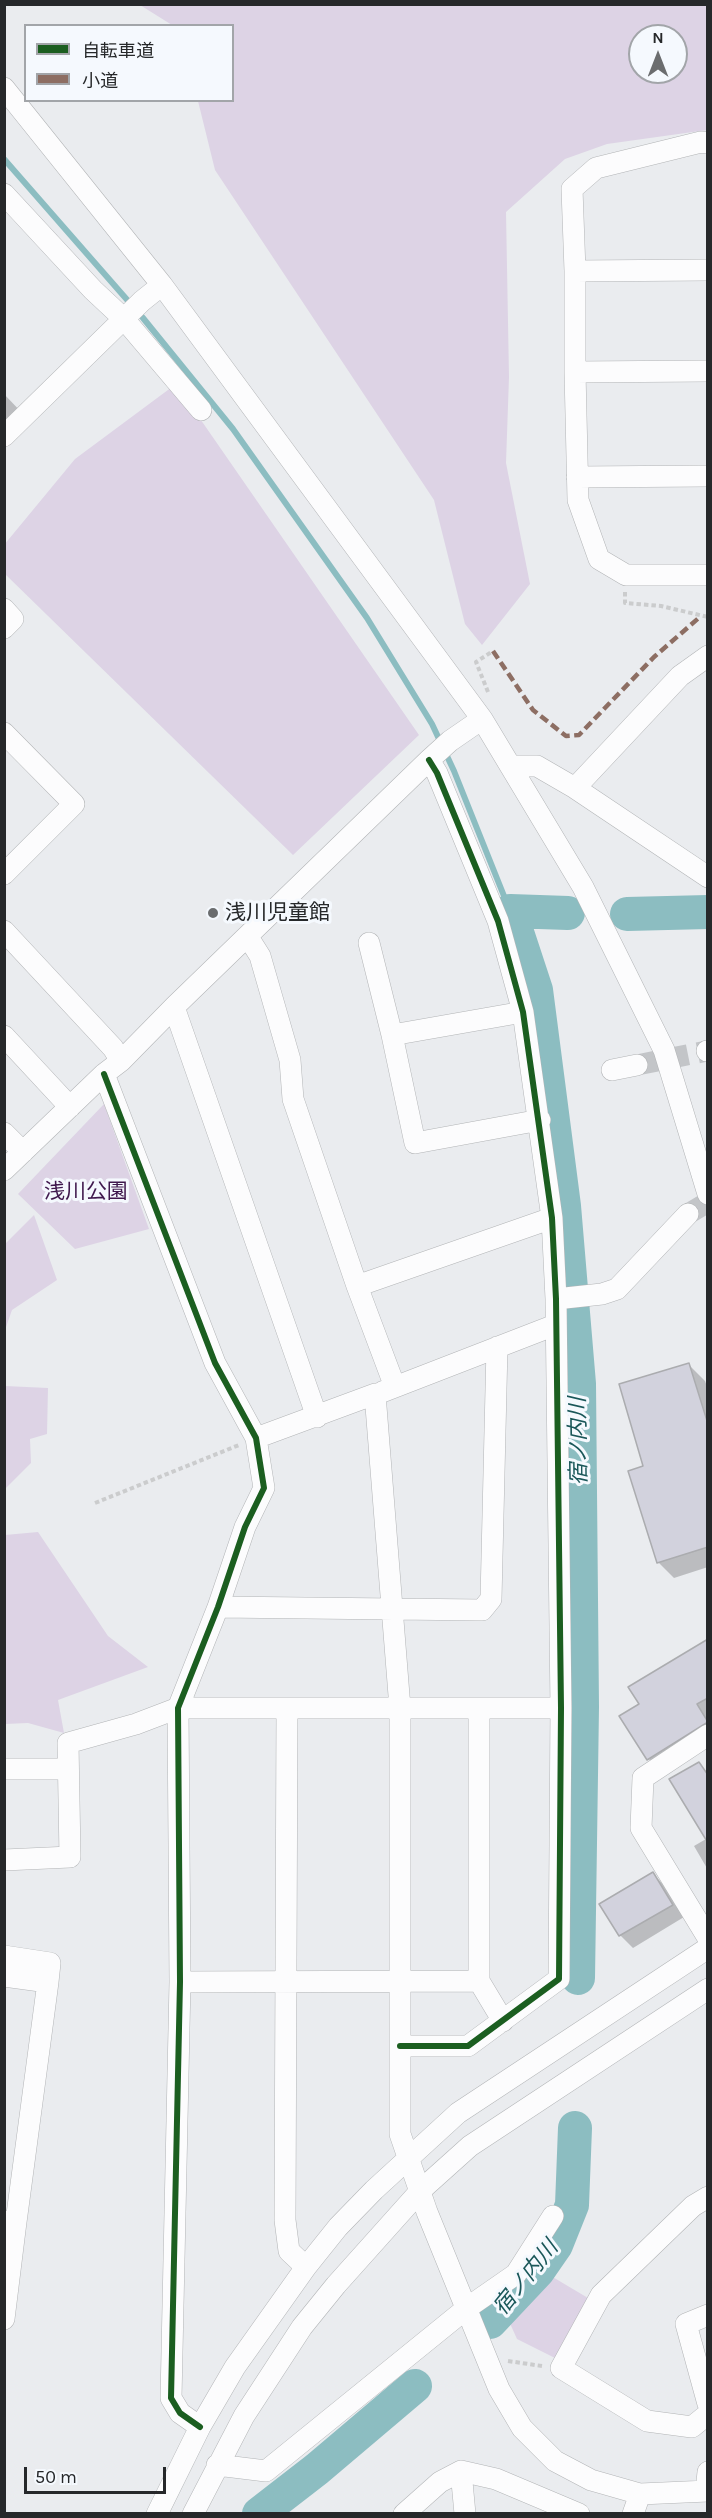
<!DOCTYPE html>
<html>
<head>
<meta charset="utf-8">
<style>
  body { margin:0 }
  #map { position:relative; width:712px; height:2518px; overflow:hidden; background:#eaecef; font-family:Karla,"Noto Sans JP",sans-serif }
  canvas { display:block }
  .frame { position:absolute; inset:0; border:6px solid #26282a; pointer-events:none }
  .legend { position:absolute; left:24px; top:24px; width:210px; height:78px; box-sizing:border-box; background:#f5f9fe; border:2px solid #a2a5a9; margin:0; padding:8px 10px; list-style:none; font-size:18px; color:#26282a }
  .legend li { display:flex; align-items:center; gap:12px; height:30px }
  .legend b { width:30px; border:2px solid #a2a5a9 }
  .north { position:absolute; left:628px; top:24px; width:60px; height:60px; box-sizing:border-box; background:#f5f9fe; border:2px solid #a2a5a9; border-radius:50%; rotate:0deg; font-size:16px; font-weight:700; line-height:24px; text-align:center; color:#26282a }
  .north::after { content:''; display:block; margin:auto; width:21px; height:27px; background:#6b6d6f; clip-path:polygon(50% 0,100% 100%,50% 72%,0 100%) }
  .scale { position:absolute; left:24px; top:2467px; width:142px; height:27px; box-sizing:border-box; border:3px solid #26282a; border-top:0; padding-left:8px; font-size:18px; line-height:21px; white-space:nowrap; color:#26282a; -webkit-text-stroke:4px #f5f9fe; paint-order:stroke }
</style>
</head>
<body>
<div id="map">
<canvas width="712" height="2518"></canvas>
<div class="frame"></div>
<ul class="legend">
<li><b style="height:8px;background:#1b5e20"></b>自転車道</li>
<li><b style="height:8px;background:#8d6e63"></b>小道</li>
</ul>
<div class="north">N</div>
<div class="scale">50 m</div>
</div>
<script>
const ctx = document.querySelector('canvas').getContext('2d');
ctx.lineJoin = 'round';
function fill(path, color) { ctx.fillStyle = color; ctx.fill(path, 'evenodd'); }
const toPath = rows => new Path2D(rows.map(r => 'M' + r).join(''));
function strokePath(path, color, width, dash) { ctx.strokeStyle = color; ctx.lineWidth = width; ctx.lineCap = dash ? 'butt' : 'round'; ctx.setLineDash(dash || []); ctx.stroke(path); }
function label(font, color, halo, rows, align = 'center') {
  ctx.font = font + ' Karla,"Noto Sans JP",sans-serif'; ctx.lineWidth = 6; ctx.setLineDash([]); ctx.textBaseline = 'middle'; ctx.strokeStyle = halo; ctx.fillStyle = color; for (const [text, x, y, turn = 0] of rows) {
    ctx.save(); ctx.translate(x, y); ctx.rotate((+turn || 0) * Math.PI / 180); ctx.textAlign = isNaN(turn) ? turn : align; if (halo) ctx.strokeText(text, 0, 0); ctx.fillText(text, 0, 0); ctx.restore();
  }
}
const green = toPath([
  [140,5,707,5,707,130,607,144,565,159,506,212,509,377,506,463,530,584,482,645,465,624,434,500,215,170,198,101,232,100,232,26,172,25],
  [640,36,676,36,676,72,640,72],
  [176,384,419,735,293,855,5,574,4,545,75,459],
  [104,1104,149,1229,75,1249,18,1194],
  [34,1215,57,1280,12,1310,5,1330,5,1244],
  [5,1386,48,1388,47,1434,30,1439,31,1463,5,1489],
  [38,1532,108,1636,148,1667,58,1700,64,1733,28,1723,5,1724,5,1535],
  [551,2276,588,2298,557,2359,517,2339,508,2319]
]);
const shadow = toPath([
  [4,394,25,416,4,435],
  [689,1365,705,1381,708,1389,708,1567,674,1578,658,1562],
  [708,1640,708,1746,663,1774,649,1759,641,1705],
  [698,1764,708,1773,708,1870,694,1846,706,1839],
  [653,1874,665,1886,684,1917,633,1948,620,1935,601,1905]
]);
const stream = toPath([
  [4,159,143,318,233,429,367,618,432,724,454,771,510,911]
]);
const river = toPath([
  [568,913,510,911,536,990,564,1206,579,1384,582,1707,578,1978],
  [627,914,708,912],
  [490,2322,538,2271,556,2245,572,2205,575,2128],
  [259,2514,317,2469,415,2386]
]);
const building = toPath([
  [689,1363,708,1424,708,1547,657,1563,628,1471,643,1466,619,1384,689,1363],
  [708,1639,708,1698,697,1704,708,1722,647,1760,619,1716,639,1704,628,1687,708,1639],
  [699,1762,708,1775,708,1843,669,1779,699,1762],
  [653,1872,673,1905,619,1936,599,1904,653,1872]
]);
const minorTunnel = toPath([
  [637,1065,707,1051],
  [688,1214,708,1202]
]);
const path = toPath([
  [625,592,625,603,661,606,708,617],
  [488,692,476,662,493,651],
  [95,1503,239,1445],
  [508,2361,542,2366]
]);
const minor = toPath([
  [4,88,162,285,482,719,583,887,664,1050,708,1194],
  [708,143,701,142,596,168,572,189,575,271,575,372,578,500,599,559,626,575,708,575],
  [4,194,93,290,124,319,201,410],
  [575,271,708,270],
  [575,372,708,371],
  [4,436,142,301,162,285],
  [577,477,708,476],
  [4,609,13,619,4,628],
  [4,733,74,804,4,874],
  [511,766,537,766,575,788,708,877],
  [575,788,680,676,708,656],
  [4,931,113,1048,121,1061],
  [248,937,260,956,290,1060,293,1099,357,1286,395,1387],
  [369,943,392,1035,415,1143,540,1120],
  [174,1007,317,1417],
  [392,1035,523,1012],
  [4,1036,70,1107],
  [707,1051,708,1051],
  [612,1070,637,1065],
  [104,1074,215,1363,256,1438,264,1488,245,1527,218,1607,178,1708,180,1982,171,2398,180,2413,200,2427],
  [4,1133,23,1152],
  [4,1170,104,1074,121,1061,174,1007,429,760,450,741,482,719],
  [357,1286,552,1218],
  [556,1299,602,1294,617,1289,688,1214],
  [382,1392,555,1325],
  [256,1438,375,1394,400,1708,400,2134,427,2212,499,2389,522,2428,555,2461,591,2480,640,2494,708,2491],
  [218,1607,482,1610,491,1599,497,1347],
  [287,1708,285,2220,289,2251,306,2267],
  [479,1709,479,1981,503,2021],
  [708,1735,643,1778,641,1828,708,1938],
  [4,1769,66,1769],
  [4,1860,70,1857,68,1743,136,1724,178,1708,561,1708],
  [4,1956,50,1963,48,1982],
  [4,1976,48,1982,16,2222,4,2221],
  [180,1982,479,1981],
  [400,2046,468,2046,559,1979,561,1708,556,1299,552,1218,523,1012,498,921,437,773,429,760],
  [708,2197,693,2206,601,2295,561,2368,647,2421,692,2427,708,2414],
  [708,2315,686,2324,708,2404],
  [4,2319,16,2222],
  [217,2465,266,2471,467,2308,516,2274,553,2216],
  [461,2471,465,2514],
  [706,2491,708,2472],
  [157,2514,200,2427,235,2367,306,2267,338,2227,374,2190,458,2113,708,1948],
  [193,2514,244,2416,302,2327,336,2285,421,2190,470,2146,708,1989],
  [404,2514,440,2482,461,2471,496,2479,579,2514],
  [633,2514,640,2494]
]);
const quiet = toPath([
  [493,651,533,710,566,736,579,735,654,657,701,616]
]);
const cycleway = toPath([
  [104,1074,215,1363,256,1438,264,1488,245,1527,218,1607,178,1708,180,1982,171,2398,180,2413,200,2427],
  [400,2046,468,2046,559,1979,561,1708,556,1299,552,1218,523,1012,498,921,437,773,429,760]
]);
const markers = [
  [213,913,6,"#6b6d6f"]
];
const poiNames = [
  ["浅川児童館",225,913]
];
const parkNames = [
  ["浅川公園",86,1192]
];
const waterNames = [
  ["宿ノ内川",579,1441,-91],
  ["宿ノ内川",526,2278,-51]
];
fill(green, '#ddd3e5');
fill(shadow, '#0003');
strokePath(stream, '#8cbdc1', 6);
strokePath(river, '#8cbdc1', 34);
fill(building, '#d2d2dd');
strokePath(building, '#abacaf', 1.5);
strokePath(minorTunnel, '#c3c5c8', 21, [21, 10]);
strokePath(minor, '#b2b4b6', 22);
strokePath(path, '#cbcccd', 4, [4.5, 3]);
strokePath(minor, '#fcfcfd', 21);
strokePath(quiet, '#8d6e63', 4.5, [9, 4.5]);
strokePath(cycleway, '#1b5e20', 6);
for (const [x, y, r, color] of markers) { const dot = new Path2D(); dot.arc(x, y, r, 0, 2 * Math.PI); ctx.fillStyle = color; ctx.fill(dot); strokePath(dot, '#f5f9fe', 2); }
label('21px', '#26282a', '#f5f9fe', poiNames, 'left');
label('21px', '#3f184d', '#f5f9fe', parkNames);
label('italic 22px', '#1a5759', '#f5f9fe', waterNames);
</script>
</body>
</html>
